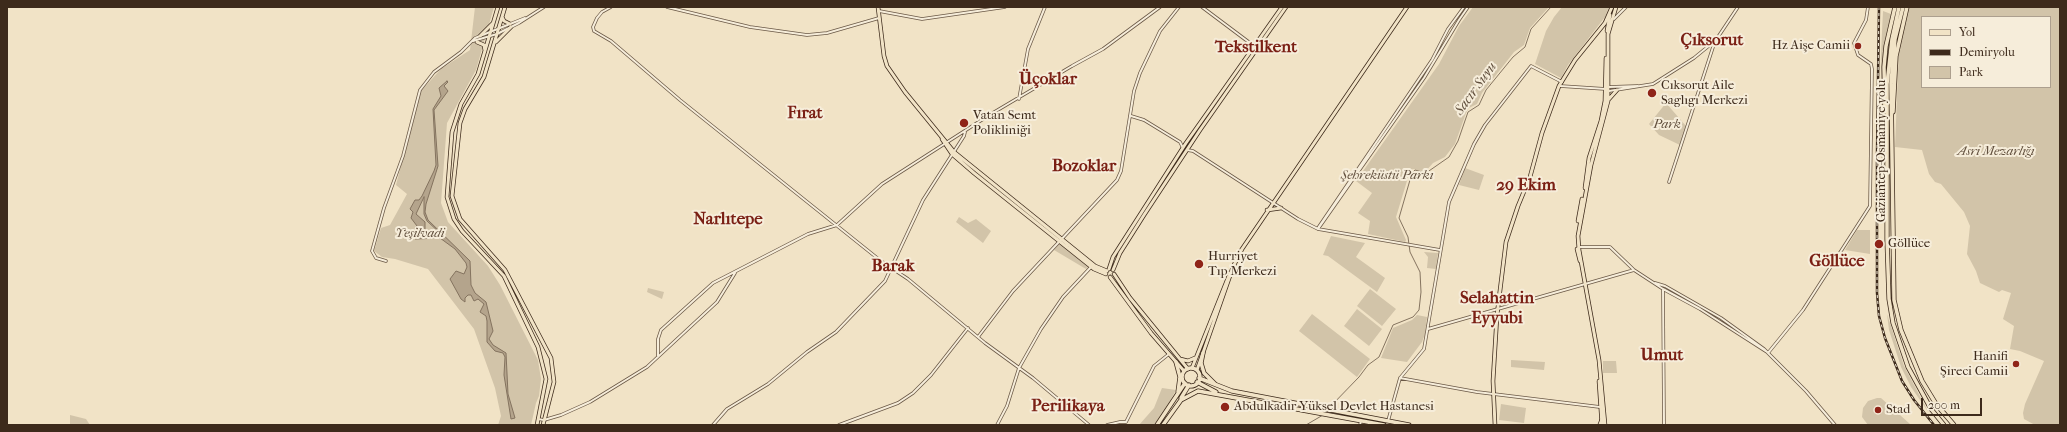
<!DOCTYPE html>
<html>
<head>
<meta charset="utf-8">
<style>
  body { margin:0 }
  #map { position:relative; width:2067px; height:432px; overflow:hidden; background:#f1e3c6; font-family:"IM FELL French Canon",serif }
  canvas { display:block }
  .frame { position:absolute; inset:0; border:8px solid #3d2a1b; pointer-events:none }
  .legend { position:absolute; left:1921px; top:16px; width:130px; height:72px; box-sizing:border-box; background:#f6edda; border:1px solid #ac9f8e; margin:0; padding:5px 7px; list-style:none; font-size:12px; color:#3d2a1b }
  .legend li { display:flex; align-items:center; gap:8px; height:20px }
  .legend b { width:20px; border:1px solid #ac9f8e }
  .scale { position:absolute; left:1921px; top:398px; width:61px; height:18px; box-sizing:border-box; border:2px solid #3d2a1b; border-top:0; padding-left:5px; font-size:12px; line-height:14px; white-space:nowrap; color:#3d2a1b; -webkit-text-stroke:3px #f6edda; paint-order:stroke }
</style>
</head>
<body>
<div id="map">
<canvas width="2067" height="432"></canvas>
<div class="frame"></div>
<ul class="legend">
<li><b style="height:5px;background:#f1e3c6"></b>Yol</li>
<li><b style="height:5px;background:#3d2a1b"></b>Demiryolu</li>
<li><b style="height:11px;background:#d2c4a9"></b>Park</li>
</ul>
<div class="scale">200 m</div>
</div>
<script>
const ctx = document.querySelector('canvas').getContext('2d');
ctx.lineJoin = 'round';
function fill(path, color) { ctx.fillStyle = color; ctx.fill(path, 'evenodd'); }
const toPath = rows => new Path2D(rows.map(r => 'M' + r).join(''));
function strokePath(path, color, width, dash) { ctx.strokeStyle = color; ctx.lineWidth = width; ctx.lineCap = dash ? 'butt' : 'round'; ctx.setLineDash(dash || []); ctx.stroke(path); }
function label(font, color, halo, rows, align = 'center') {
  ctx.font = font + ' "IM FELL French Canon",serif'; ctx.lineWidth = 4; ctx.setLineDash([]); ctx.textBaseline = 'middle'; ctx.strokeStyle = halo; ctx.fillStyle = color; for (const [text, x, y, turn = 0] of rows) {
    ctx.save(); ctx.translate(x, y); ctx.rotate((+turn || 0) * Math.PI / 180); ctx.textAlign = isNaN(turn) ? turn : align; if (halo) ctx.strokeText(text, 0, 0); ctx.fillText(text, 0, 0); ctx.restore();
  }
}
const green = toPath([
  [475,7,494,7,476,70,447,123,441,203,448,222,488,266,500,285,538,360,541,379,539,396,536,403,531,425,498,425,501,416,495,388,474,329,428,269,395,259,382,257,374,251,381,228,390,225,407,194,396,185,420,92,441,69,470,50],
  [1473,7,1549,7,1530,28,1524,45,1514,52,1482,93,1477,104,1469,108,1466,113,1455,144,1445,157,1433,163,1425,172,1413,169,1410,171,1396,217,1406,240,1405,242,1368,234,1370,221,1358,213,1372,193,1356,181,1439,64,1459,26],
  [1562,7,1609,7,1605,17,1568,65,1561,78,1535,64,1546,31,1554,17],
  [1908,7,2060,8,2060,425,2035,425,2024,419,2023,413,2025,404,2044,361,2020,351,2010,349,2014,326,2003,319,2011,293,2002,290,1999,292,1980,283,1976,271,1967,254,1970,226,1964,212,1941,184,1935,182,1929,174,1922,150,1895,147,1899,47],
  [1922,17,2050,17,2050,87,1922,87],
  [1883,11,1891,14,1884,46,1882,80,1885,129,1885,202,1881,167,1881,53],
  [1666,103,1686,126,1680,145,1659,135,1649,124],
  [1465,168,1484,175,1479,190,1459,185],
  [959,217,968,223,976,219,991,231,983,243,956,222],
  [1857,230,1870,230,1870,254,1845,250],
  [1331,236,1365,243,1356,257,1385,278,1377,292,1328,256,1323,255],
  [1060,243,1089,266,1086,269,1054,250],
  [1424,252,1438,253,1436,269,1427,268,1428,257],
  [648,288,664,292,662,299,647,292],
  [1370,289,1396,309,1382,326,1357,306],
  [1357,309,1382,329,1369,346,1344,326],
  [1312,314,1370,359,1357,377,1299,331],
  [1887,314,1904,366,1929,413,1911,387,1901,367,1889,330],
  [1417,315,1427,317,1425,334,1422,342,1407,362,1381,358,1393,328,1412,320],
  [1511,360,1545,362,1544,370,1511,367],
  [1603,361,1616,361,1617,373,1603,373],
  [1162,388,1176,390,1163,414,1154,425,1139,425,1154,408],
  [1877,398,1881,398,1910,424,1868,425,1862,417,1863,408,1868,401],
  [1501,404,1526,408,1524,423,1499,420],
  [70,415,86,419,90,425,70,425]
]);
const water = toPath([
  [447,81,448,82,444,86,448,91,434,110,438,166,426,204,425,212,428,220,470,261,471,285,475,293,486,302,493,331,489,339,493,345,506,353,508,394,515,418,511,419,504,375,505,357,503,353,495,351,487,342,487,321,486,316,480,312,484,304,478,299,474,301,471,295,468,295,465,298,465,302,461,299,450,279,456,271,464,274,467,267,466,263,455,249,440,238,415,239,417,226,411,218,413,212,410,209,415,200,419,200,422,196,434,171,436,165,433,109,441,96,439,88,447,81],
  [424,197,424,214,427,221,440,233,438,236,425,236,425,222,416,214,424,197]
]);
const stream = toPath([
  [1329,408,1359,377,1368,365,1379,357,1393,325,1413,317,1419,310,1421,292,1420,272,1410,252,1408,237,1399,218,1412,173,1415,170,1426,173,1449,157,1458,141,1468,112,1479,105,1486,90,1513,57,1525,47,1531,29,1551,7],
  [1306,425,1323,415]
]);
const minor = toPath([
  [611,7,602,12,597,18,593,27,594,31,611,41,680,100,881,261,908,279,985,343,1033,378,1089,425],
  [667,7,750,27,807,35,827,33,879,18],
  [1202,7,1254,46],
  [879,11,922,19,1005,7],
  [1614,19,1626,7],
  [473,41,497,34,519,23,544,7],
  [1562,82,1531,66,1485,125,1474,144,1449,202,1424,349,1400,378,1477,392,1600,407],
  [1560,86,1606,89,1609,91,1653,84,1694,58,1716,40,1738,7],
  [1609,87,1638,86],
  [1019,99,1028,49,1045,7],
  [1131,116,1144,120,1180,142,1183,148],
  [1187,150,1193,151,1298,219,1318,229,1440,250],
  [1669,182,1715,41],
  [1318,228,1432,60,1448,29,1464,7],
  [1318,229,1424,78,1459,20,1468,7],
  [1579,247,1610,247,1634,270,1663,289,1700,309,1767,352],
  [386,261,376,258,372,251,384,208,403,156,420,90,434,72,461,52,475,38,525,18],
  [1655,283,1665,286,1721,318,1764,349,1806,391,1835,425],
  [1663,289,1664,425],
  [1428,329,1634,270],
  [978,337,1013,291,1117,180,1121,171,1134,91,1140,73,1160,31,1179,7],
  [1768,353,1803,310,1870,206,1872,69,1871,64,1858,55,1854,43,1866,20,1868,7],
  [658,356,658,339,661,330,713,283,808,234,837,225,882,184,991,114,1072,66,1103,49,1160,7],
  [538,419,544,420,561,415,590,402,647,367,717,302,735,273],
  [1388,421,1400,378],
  [713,425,727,409,768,384,807,352,836,332,885,281,923,200,964,136,965,132],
  [839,425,898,403,913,393,931,375,968,328],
  [997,425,1007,406,1019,368,1041,329,1063,297,1091,267],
  [1107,425,1120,422,1126,422,1154,366,1169,354],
  [1360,425,1361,421]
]);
const major = toPath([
  [498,7,478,74,461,104,452,132,447,197,454,219,462,231,504,276,538,347,546,379,537,425],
  [505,7,484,77,465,109,460,123,452,196,460,219,505,270,551,358,554,382,543,425],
  [878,7,884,56,887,66,905,92,954,152,1095,266,1107,271],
  [502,17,504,21,510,24],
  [1607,31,1610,15],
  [480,36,493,23],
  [477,42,484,45,485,51],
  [496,42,511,27],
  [1609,99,1617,90],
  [942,139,952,154,974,173,1094,269,1106,274],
  [1585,188,1589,158,1601,121,1605,101,1606,58],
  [1267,210,1281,208],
  [1578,221,1582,199],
  [1577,249,1580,261],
  [1109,269,1113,257,1186,143,1282,7],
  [1113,270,1120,253,1144,215,1200,130,1286,7],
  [1114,274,1130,298,1188,369],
  [1110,277,1151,333,1184,371],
  [1180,359,1188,361,1195,358],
  [1192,368,1230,273],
  [1197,370,1233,267,1242,249,1407,7],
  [1599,381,1602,425],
  [1495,425,1493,381,1497,315,1506,242,1518,206,1530,177,1542,133,1559,86,1575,60,1605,23,1612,7],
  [1605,425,1599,360,1579,250,1578,236,1591,165,1608,101,1608,34,1616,7]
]);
const highway = toPath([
  [1899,7,1892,39,1887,84,1887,239,1889,299,1893,323,1908,367,1931,409,1944,425],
  [1903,7,1895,39,1891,83,1894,300,1901,330,1922,381,1936,404,1954,425],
  [1885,111,1884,67,1886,46,1895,7],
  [1893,112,1896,56,1907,7],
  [1203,353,1201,363,1204,373,1215,384],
  [1176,362,1180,377,1178,392],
  '1182 377a9 9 0 1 1 18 0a9 9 0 1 1-18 0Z',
  [1199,378,1232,391,1409,425],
  [1197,382,1216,392],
  [1181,398,1189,385],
  [1157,425,1185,383],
  [1163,425,1181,400,1198,391,1384,425],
  [1600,425,1602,420]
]);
const rail = toPath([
  [1879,7,1877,155,1877,293,1879,316,1885,338,1902,381,1914,400,1934,425]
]);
const markers = [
  [1858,46,4,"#8f2418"],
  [1652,93,5,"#8f2418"],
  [964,123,5,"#8f2418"],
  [1879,244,5,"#8f2418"],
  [1199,264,5,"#8f2418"],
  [2016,364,4,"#8f2418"],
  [1225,407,5,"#8f2418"],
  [1878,410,4,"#8f2418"]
];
const poiNames = [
  ["Hz Aişe Camii",1850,46,"right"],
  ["Cıksorut Aile",1661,86],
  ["Saglıgı Merkezi",1661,101],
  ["Vatan Semt",973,116],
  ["Polikliniği",973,131],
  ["Göllüce",1888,244],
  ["Hurriyet",1208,257],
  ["Tıp Merkezi",1208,272],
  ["Hanifi",2008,357,"right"],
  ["Şireci Camii",2008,372,"right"],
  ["Abdulkadir Yüksel Devlet Hastanesi",1234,407],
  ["Stad",1886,410]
];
const parkNames = [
  ["Park",1667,125],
  ["Asri Mezarlığı",1996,152],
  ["Şehreküstü Parkı",1387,176],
  ["Yeşilvadi",420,234]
];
const streetNames = [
  ["Gaziantep-Osmaniye yolu",1882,151,-90]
];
const waterNames = [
  ["Sacır Suyu",1476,89,-54]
];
const districtNames = [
  ["Çıksorut",1712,41],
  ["Tekstilkent",1256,48],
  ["Üçoklar",1048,80],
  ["Fırat",805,114],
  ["Bozoklar",1084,167],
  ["29 Ekim",1526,186],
  ["Narlıtepe",728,220],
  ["Göllüce",1837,262],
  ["Barak",893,267],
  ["Selahattin",1497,299],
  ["Eyyubi",1497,319],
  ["Umut",1662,356],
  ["Perilikaya",1068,407]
];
fill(green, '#d2c4a9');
fill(water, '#b4a48c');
strokePath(water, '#84735f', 1);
strokePath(stream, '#84735f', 1);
strokePath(minor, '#6a5846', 3.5);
strokePath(major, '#3d2a1b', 4.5);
strokePath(highway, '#3d2a1b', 5);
strokePath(minor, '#f6edda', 2);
strokePath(major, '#f1e3c6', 3);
strokePath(highway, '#f1e3c6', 3.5);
strokePath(rail, '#3d2a1b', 2.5);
strokePath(rail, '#f6edda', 1, [3]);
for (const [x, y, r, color] of markers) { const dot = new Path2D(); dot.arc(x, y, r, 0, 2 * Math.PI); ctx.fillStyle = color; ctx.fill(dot); strokePath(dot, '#f6edda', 1.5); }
label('13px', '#3d2a1b', '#f6edda', poiNames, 'left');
label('italic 13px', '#62503e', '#f6edda', parkNames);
label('13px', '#3d2a1b', '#f6edda', streetNames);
label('italic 14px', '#614f3d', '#f6edda', waterNames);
label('bold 17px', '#7a1f14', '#f6edda', districtNames);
</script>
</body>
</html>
